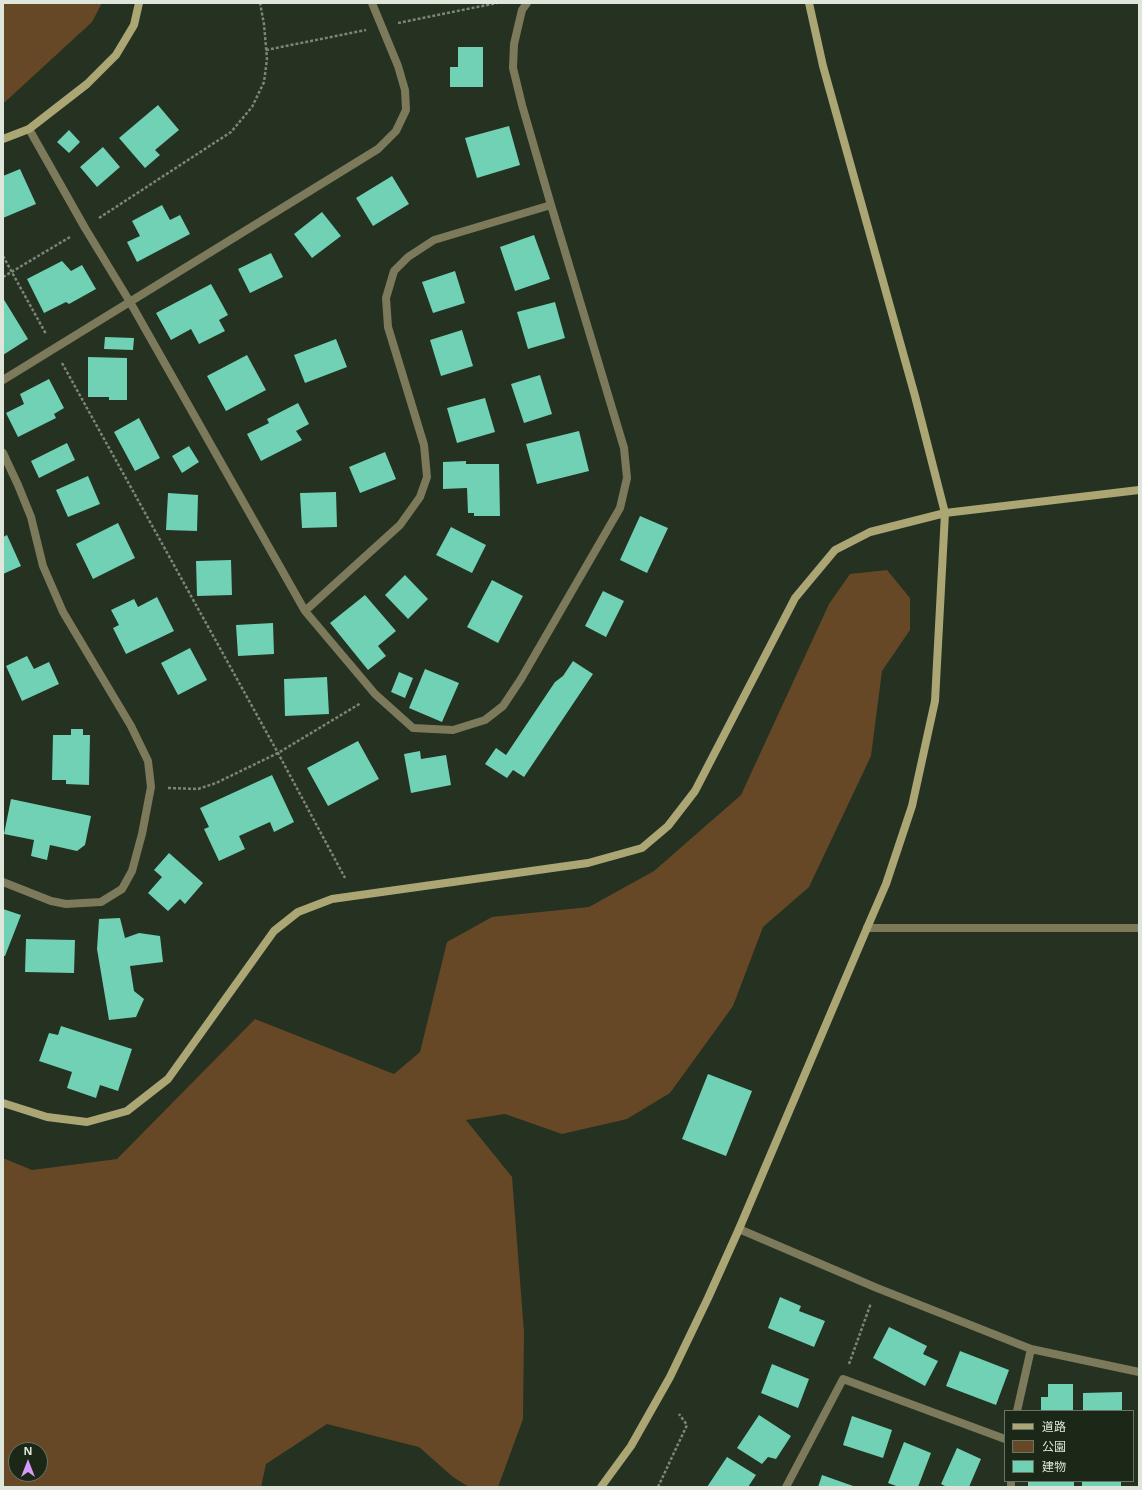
<!DOCTYPE html>
<html>
<head>
<meta charset="utf-8">
<style>
  body { margin:0 }
  #map { position:relative; width:1142px; height:1490px; overflow:hidden; background:#253121; font-family:"Open Sans","Noto Sans JP",sans-serif }
  canvas { display:block }
  .frame { position:absolute; inset:0; border:4px solid #dee6dc; pointer-events:none }
  .legend { position:absolute; left:1004px; top:1410px; width:130px; height:72px; box-sizing:border-box; background:#1b2717; border:1px solid #697366; margin:0; padding:5px 7px; list-style:none; font-size:12px; color:#dee6dc }
  .legend li { display:flex; align-items:center; gap:8px; height:20px }
  .legend b { width:20px; border:1px solid #697366 }
  .north { position:absolute; left:8px; top:1442px; width:40px; height:40px; box-sizing:border-box; background:#1b2717; border:1px solid #697366; border-radius:50%; rotate:0deg; font-size:11px; font-weight:700; line-height:16px; text-align:center; color:#dee6dc }
  .north::after { content:''; display:block; margin:auto; width:14px; height:18px; background:#d69bfa; clip-path:polygon(50% 0,100% 100%,50% 72%,0 100%) }
</style>
</head>
<body>
<div id="map">
<canvas width="1142" height="1490"></canvas>
<div class="frame"></div>
<ul class="legend">
<li><b style="height:5px;background:#aba674"></b>道路</li>
<li><b style="height:11px;background:#664826"></b>公園</li>
<li><b style="height:11px;background:#70d1b5"></b>建物</li>
</ul>
<div class="north">N</div>
</div>
<script>
const ctx = document.querySelector('canvas').getContext('2d');
ctx.lineJoin = 'round';
function fill(path, color) { ctx.fillStyle = color; ctx.fill(path, 'evenodd'); }
const toPath = rows => new Path2D(rows.map(r => 'M' + r).join(''));
function strokePath(path, color, width, dash) { ctx.strokeStyle = color; ctx.lineWidth = width; ctx.lineCap = dash ? 'butt' : 'round'; ctx.setLineDash(dash || []); ctx.stroke(path); }
const green = toPath([
  [3,3,102,3,92,22,5,102,3,102],
  [887,570,910,598,910,630,882,671,871,756,809,887,763,927,733,1006,670,1093,627,1119,562,1134,505,1114,466,1120,512,1177,524,1332,523,1419,498,1487,469,1487,453,1477,419,1447,327,1424,266,1464,261,1487,3,1487,3,1158,32,1170,117,1159,255,1019,394,1074,420,1052,447,942,492,917,589,907,654,871,741,795,829,604,850,574],
  [16,1450,40,1450,40,1474,16,1474]
]);
const building = toPath([
  [458,47,483,47,483,87,450,87,450,67,458,67],
  [158,105,179,130,155,150,160,155,145,168,119,138],
  [509,126,520,165,477,178,465,138],
  [69,130,80,142,69,153,57,142],
  [103,147,120,167,97,187,80,167],
  [20,169,36,204,3,218,3,176],
  [392,176,409,204,373,226,356,198],
  [162,205,170,220,180,215,190,234,137,262,127,242,140,236,132,221],
  [322,212,341,236,312,258,294,234],
  [534,235,550,279,515,291,500,247],
  [271,253,283,277,250,293,238,269],
  [62,261,71,271,82,265,96,289,69,304,66,302,44,313,27,279],
  [455,271,465,303,433,313,422,282],
  [211,284,228,315,219,320,225,331,199,344,191,329,171,340,156,313],
  [3,298,28,339,3,355],
  [555,302,565,338,528,349,517,312],
  [462,330,473,366,441,376,430,340],
  [105,337,134,338,133,350,104,349],
  [336,339,347,367,305,383,294,355],
  [247,355,266,390,226,411,207,376],
  [88,357,127,358,127,400,109,400,109,397,88,397],
  [540,375,552,414,524,423,511,384],
  [49,379,64,408,54,414,56,418,18,437,6,413,24,404,20,394],
  [485,398,495,432,457,443,447,408],
  [298,403,309,424,296,431,302,440,261,461,247,434,269,423,267,419],
  [139,418,160,458,135,471,114,432],
  [579,431,589,471,537,484,526,444],
  [67,443,75,460,39,478,31,461],
  [189,446,199,462,182,473,172,456],
  [385,452,396,479,360,493,349,467],
  [466,461,466,464,499,464,500,516,474,516,474,513,468,513,467,488,443,489,443,462],
  [88,476,100,504,68,517,56,490],
  [336,492,337,527,302,528,300,493],
  [168,493,198,495,197,531,166,530],
  [640,516,668,528,647,573,620,560],
  [118,523,135,558,93,579,76,544],
  [451,527,486,545,472,573,436,555],
  [7,535,21,566,3,574,3,537],
  [231,560,232,595,197,596,196,561],
  [405,575,428,599,408,619,385,595],
  [492,580,523,596,498,643,467,627],
  [603,591,624,601,606,637,585,626],
  [365,595,396,631,378,646,386,656,368,670,330,623],
  [157,597,174,631,126,654,113,628,119,625,111,610,134,599,138,607],
  [273,623,274,654,238,656,236,625],
  [190,648,207,680,178,695,161,663],
  [27,656,34,669,49,662,59,684,22,701,6,666],
  [573,661,593,674,524,777,513,770,507,778,485,764,496,748,506,755,555,682,563,676],
  [425,669,459,683,442,722,409,708],
  [399,672,413,678,405,698,391,692],
  [327,677,329,714,285,716,284,679],
  [71,729,83,729,83,735,90,735,89,785,66,784,66,780,52,780,53,735,71,735],
  [358,741,379,779,328,806,307,768],
  [420,751,421,759,446,755,451,785,411,793,404,754],
  [272,775,294,822,274,832,270,822,239,836,245,849,219,861,204,829,209,827,200,808],
  [11,799,91,816,85,845,77,851,50,845,47,860,31,856,34,840,4,834],
  [169,853,203,883,185,904,180,899,168,911,148,893,162,877,154,870],
  [3,909,21,915,5,956,3,956],
  [120,918,125,938,139,933,160,936,163,962,130,966,134,991,144,999,136,1017,109,1020,97,949,99,919],
  [26,939,75,940,74,973,25,972],
  [61,1026,132,1049,118,1091,100,1085,96,1098,67,1088,72,1072,39,1061,49,1033,58,1035],
  [708,1074,752,1091,726,1156,682,1139],
  [780,1297,801,1306,799,1311,825,1321,814,1347,768,1328],
  [889,1327,927,1346,923,1354,938,1361,925,1386,873,1358],
  [960,1351,1009,1370,996,1405,946,1386],
  [772,1364,809,1379,798,1408,761,1393],
  [1048,1384,1073,1384,1073,1411,1041,1411,1041,1397,1048,1397],
  [1122,1392,1122,1411,1083,1411,1083,1393],
  [759,1415,791,1436,776,1459,768,1457,762,1464,737,1448],
  [852,1416,892,1430,883,1458,843,1445],
  [904,1442,931,1453,918,1487,899,1487,888,1483],
  [957,1448,981,1459,969,1487,947,1487,941,1484],
  [727,1457,756,1475,748,1487,707,1487],
  [822,1475,856,1487,818,1487],
  [1028,1481,1074,1481,1074,1487,1028,1487],
  [1082,1481,1121,1481,1121,1487,1082,1487]
]);
const path = toPath([
  [398,23,497,3],
  [266,50,366,30],
  [99,218,231,132,252,107,264,82,267,59,264,24,260,3],
  [3,256,46,334],
  [3,277,70,237],
  [62,363,278,753,345,878],
  [168,788,198,789,216,783,278,753,361,703],
  [849,1364,871,1303],
  [658,1487,687,1425,679,1414]
]);
const lane = toPath([
  [867,928,1139,928]
]);
const street = toPath([
  [29,129,85,228,130,302,305,611,375,694,413,728,453,730,485,720,503,706,521,679,620,508,627,478,624,448,551,205,522,105,513,68,514,44,522,10,527,3],
  [3,380,378,149,396,131,406,110,405,90,398,66,372,3],
  [3,453,18,485,31,517,43,566,63,612,131,726,148,761,151,787,142,834,132,871,122,889,101,902,66,904,51,901,3,882],
  [305,611,400,525,420,497,427,477,424,445,388,327,386,298,394,271,408,257,434,240,551,205],
  [739,1229,877,1288,1031,1349,1139,1372],
  [1017,1411,1031,1349],
  [1011,1481,1011,1487],
  [786,1487,843,1379,1005,1439]
]);
const secondary = toPath([
  [3,139,29,129,87,84,116,55,134,25,139,3],
  [3,1103,47,1117,87,1122,127,1111,168,1079,274,931,298,912,332,899,588,863,642,848,668,826,695,791,795,598,835,550,870,532,945,513,1139,490],
  [601,1487,631,1446,670,1377,708,1298,739,1229,867,928,886,884,912,806,935,701,945,513,915,396,823,66,809,3]
]);
fill(green, '#664826');
fill(building, '#70d1b5');
strokePath(path, '#7b8578', 2.5, [3, 2]);
strokePath(lane, '#7d7a5b', 8);
strokePath(street, '#7d7a5b', 8);
strokePath(secondary, '#aba674', 8);
</script>
</body>
</html>
